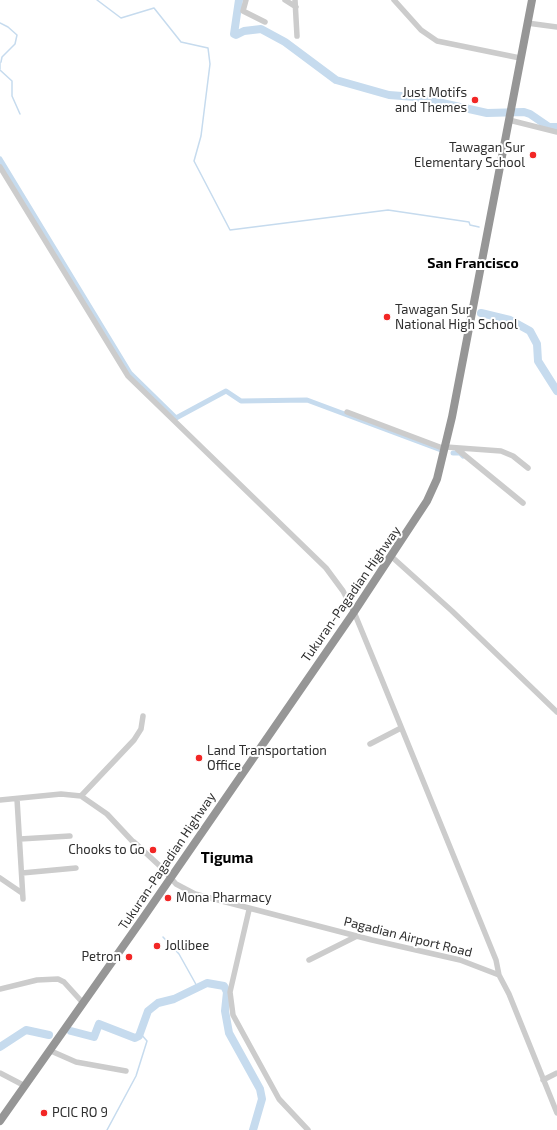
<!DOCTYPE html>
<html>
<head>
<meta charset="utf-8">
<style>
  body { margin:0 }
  canvas { display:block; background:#fff }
</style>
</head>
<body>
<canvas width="557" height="1130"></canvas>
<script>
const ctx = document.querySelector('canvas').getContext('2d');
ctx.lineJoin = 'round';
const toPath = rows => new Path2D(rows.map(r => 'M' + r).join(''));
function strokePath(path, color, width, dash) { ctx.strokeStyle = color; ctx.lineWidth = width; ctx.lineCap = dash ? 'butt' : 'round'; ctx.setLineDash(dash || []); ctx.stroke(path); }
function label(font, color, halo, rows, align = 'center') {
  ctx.font = font + ' "Exo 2",sans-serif'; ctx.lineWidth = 4; ctx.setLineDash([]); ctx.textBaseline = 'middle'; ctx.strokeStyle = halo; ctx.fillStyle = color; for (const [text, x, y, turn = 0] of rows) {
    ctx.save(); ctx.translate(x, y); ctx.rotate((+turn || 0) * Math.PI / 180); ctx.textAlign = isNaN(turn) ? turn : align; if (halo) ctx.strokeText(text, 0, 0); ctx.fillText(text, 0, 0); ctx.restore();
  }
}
const stream = toPath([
  [97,0,121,18,154,8,181,42,208,48,210,64,201,136,194,161,230,230,388,210,469,222,470,225,479,227],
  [0,23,8,27,17,35,15,44,2,57,1,62],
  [0,63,0,69],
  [0,70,12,81,12,96,20,114],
  [465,311,466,307],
  [163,937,179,954,198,988],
  [107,1130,136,1076,147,1041,140,1033]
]);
const canal = toPath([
  [0,159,130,373,176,418,226,391,241,401,307,400,441,450],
  [453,453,460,453,463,456]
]);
const river = toPath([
  [239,0,234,34,236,35,244,31,261,29,285,42,336,80,389,95,415,97,487,113,524,112,530,114,549,127,557,127],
  [465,311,467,311],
  [481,313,510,320,530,331,537,344,538,361,557,391],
  [71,1031,94,1037,99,1024,135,1038,139,1036,148,1011,158,1003,174,999,207,983,224,986,227,992,225,1011,229,1033,260,1089,262,1099,253,1130],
  [0,1047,26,1030,49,1035]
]);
const minor = toPath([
  [246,0,243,11,265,22],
  [285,0,296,7],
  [295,0,297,36],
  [394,0,421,30,437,41,520,58],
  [527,23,557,27],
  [509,120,557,132],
  [0,167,128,376,326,568,343,591,354,612,382,680,496,960,499,975],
  [347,412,445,449],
  [446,447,501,451,513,456,528,468],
  [457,449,523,503],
  [392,557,452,611,557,712],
  [370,744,401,728],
  [81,796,134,740,141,729,143,716],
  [17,799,23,899],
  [0,800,61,794,81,796,107,814,136,845],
  [20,839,70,836],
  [134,842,162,868,176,884,195,894,372,940,460,960,499,975,509,994,557,1113],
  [22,873,76,868],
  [0,878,22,893],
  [249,910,230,992,233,1015,279,1099,308,1130],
  [309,960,357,936],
  [0,989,37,980,58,979,64,982,83,1003],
  [51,1051,76,1062,126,1071],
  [0,1073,25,1086],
  [543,1080,557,1073]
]);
const highway = toPath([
  [0,1121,143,918,354,612,427,501,437,479,452,417,532,0]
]);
const markers = [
  [475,100,4,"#f22625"],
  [533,155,4,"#f22625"],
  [387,317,4,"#f22625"],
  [199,758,4,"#f22625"],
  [153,850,4,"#f22625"],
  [168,898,4,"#f22625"],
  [157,946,4,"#f22625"],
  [129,957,4,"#f22625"],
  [44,1113,4,"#f22625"]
];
const poiNames = [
  ["Just Motifs",467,93,"right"],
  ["and Themes",467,108,"right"],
  ["Tawagan Sur",525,148,"right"],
  ["Elementary School",525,163,"right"],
  ["Tawagan Sur",395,310],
  ["National High School",395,325],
  ["Land Transportation",207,751],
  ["Office",207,766],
  ["Chooks to Go",145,850,"right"],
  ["Mona Pharmacy",176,898],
  ["Jollibee",165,946],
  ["Petron",121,957,"right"],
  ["PCIC RO 9",52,1113]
];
const streetNames = [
  ["Tukuran-Pagadian Highway",351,594,-55],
  ["Tukuran-Pagadian Highway",167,861,-56],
  ["Pagadian Airport Road",408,937,14]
];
const neighbourhoodNames = [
  ["San Francisco",473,263]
];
const quarterNames = [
  ["Tiguma",227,858]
];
strokePath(stream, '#c6dbee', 1.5);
strokePath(canal, '#c6dbee', 5);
strokePath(river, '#c6dbee', 8);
strokePath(minor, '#ccc', 5.5);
strokePath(highway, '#969696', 8);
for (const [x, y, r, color] of markers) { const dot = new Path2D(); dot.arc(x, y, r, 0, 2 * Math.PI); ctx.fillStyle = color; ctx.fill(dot); strokePath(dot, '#fff', 1.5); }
label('13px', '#2f2f2f', '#fff', poiNames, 'left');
label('13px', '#2f2f2f', '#fff', streetNames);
label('bold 14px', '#000', '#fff', neighbourhoodNames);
label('bold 15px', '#000', '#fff', quarterNames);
</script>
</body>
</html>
